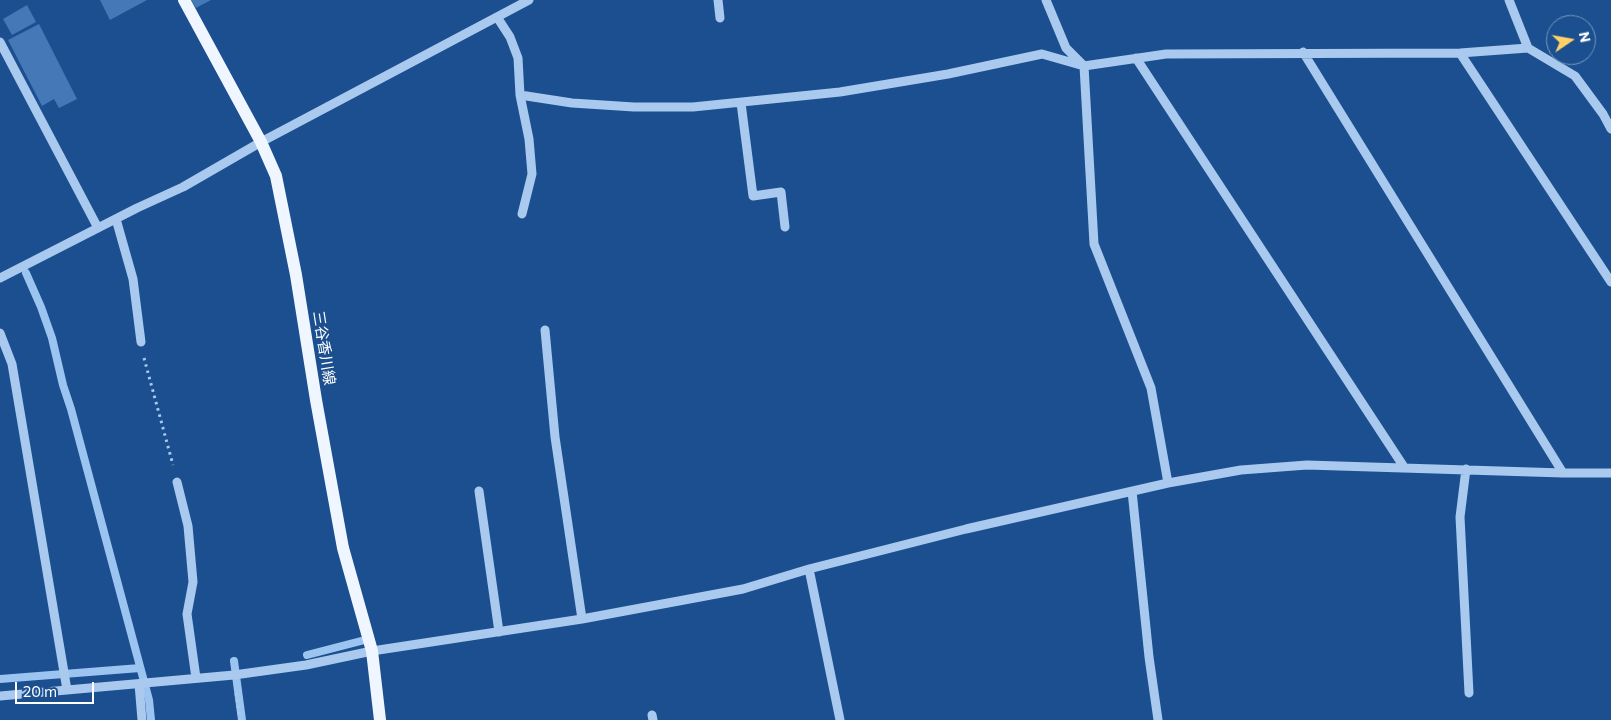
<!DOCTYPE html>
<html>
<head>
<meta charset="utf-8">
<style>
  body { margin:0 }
  #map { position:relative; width:1611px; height:720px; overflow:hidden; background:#1b4f8f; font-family:Commissioner,sans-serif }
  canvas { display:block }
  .north { position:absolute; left:1546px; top:15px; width:50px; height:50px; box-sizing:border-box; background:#1b4f8f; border:1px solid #7695bc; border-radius:50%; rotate:78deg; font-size:14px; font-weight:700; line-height:20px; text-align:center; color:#fff }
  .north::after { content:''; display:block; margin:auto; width:18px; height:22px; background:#ffd166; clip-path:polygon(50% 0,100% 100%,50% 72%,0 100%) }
  .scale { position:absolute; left:15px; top:682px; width:79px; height:22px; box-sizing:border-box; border:2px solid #fff; border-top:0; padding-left:6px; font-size:15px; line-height:18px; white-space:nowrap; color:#fff; -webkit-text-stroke:4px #1b4f8f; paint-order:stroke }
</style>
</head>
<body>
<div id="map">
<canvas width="1611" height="720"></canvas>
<div class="north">N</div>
<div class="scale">20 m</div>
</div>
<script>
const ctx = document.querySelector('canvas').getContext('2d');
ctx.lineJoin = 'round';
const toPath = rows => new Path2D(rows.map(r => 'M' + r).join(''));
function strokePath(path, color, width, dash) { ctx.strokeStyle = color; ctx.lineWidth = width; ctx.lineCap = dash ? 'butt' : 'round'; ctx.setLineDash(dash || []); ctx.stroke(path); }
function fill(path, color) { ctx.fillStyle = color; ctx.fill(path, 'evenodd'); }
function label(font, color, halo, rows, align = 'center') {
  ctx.font = font + ' Commissioner,"Noto Sans JP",sans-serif'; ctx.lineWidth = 5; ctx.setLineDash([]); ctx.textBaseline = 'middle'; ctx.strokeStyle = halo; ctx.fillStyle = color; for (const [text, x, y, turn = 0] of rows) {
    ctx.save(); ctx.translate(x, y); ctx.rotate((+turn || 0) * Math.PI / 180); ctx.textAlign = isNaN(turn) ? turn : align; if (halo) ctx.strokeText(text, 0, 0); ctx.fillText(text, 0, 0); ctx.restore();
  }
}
const stream = toPath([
  [26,273,41,307,52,338,63,385,71,409,149,700,151,720],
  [307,655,361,641],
  [234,661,242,720],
  [0,679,140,668]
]);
const building = toPath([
  [100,0,147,0,110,20],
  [191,0,211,0,196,8],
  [27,5,36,22,12,35,3,19],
  [39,24,77,99,59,108,54,99,42,106,8,40]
]);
const path = toPath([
  [144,358,173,465],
  [236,693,240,720]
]);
const minor = toPath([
  [718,0,720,18],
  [1046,0,1066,48,1084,66],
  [1509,0,1528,48],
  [497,17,510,37,518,58,520,95,529,139,532,174,522,214],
  [0,42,98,228],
  [1303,52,1563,473],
  [1460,53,1611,282],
  [1136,58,1404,467],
  [520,95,572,103,634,107,693,107,840,92,948,74,1042,54,1084,66],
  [741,103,753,196,781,192,785,227],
  [116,219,133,279,141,342],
  [0,278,137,208,183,187,261,142,529,0],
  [545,330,555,437,582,619],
  [0,333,12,364,67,690],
  [1466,469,1460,517,1469,693],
  [177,482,188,526,193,582,187,614,196,678],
  [1168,483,1151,388,1094,244,1084,66,1166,54,1460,53,1528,48,1575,76,1603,114,1611,129],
  [479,491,499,632],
  [1132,491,1149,657,1158,720],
  [809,569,840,720],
  [139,684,142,720],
  [0,696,234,675,306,665,372,651,582,619,743,589,809,569,966,529,1168,483,1241,470,1307,465,1563,473,1611,473],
  [652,715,653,720]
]);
const major = toPath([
  [184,0,261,142,276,176,296,275,316,400,343,548,372,651,380,720]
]);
const streetNames = [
  ["三谷香川線",324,348,81]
];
strokePath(stream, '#9cc4f0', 8);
fill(building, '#4478b7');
strokePath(path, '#a9c9ee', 3, [2.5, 4]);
strokePath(minor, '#a9c9ee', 9);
strokePath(major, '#f0f6ff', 12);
label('15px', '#fff', '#1b4f8f', streetNames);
</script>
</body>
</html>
